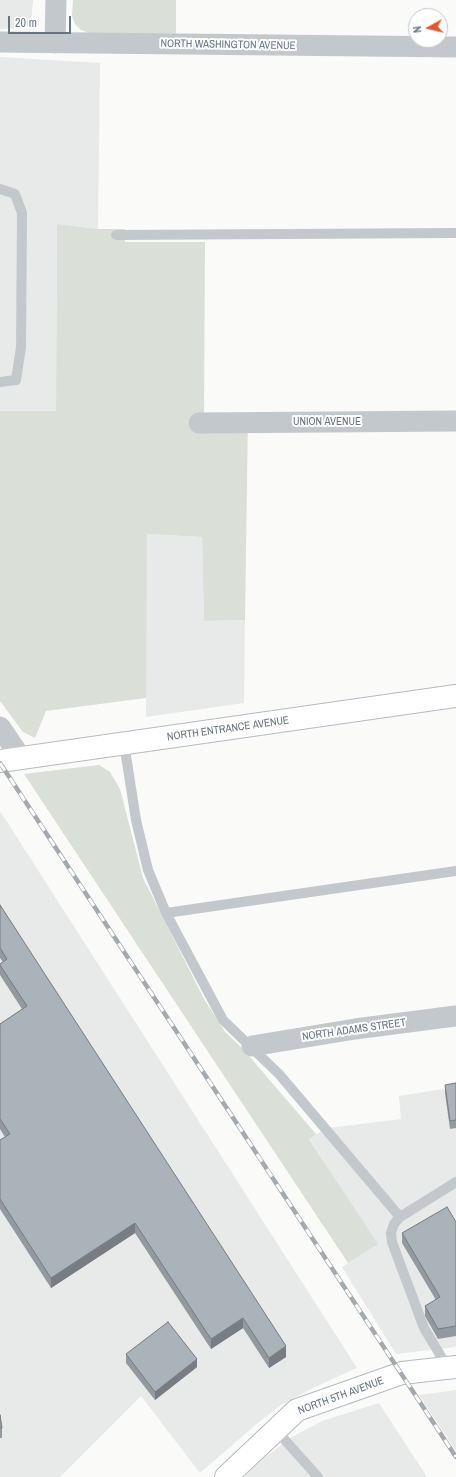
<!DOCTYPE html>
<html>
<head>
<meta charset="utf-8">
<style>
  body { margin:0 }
  #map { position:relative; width:456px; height:1477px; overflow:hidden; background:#fafaf8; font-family:"Archivo Narrow",sans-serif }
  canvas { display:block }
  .north { position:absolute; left:408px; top:8px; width:40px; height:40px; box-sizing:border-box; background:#fff; border:1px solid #c1c8cd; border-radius:50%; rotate:262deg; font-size:11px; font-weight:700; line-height:16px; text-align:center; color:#657683 }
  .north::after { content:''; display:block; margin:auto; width:14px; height:18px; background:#e4572e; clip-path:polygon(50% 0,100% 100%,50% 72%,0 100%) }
  .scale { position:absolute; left:8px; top:16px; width:63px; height:18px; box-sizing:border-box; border:2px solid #657683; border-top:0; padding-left:5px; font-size:12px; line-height:14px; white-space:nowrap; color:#657683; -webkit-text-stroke:3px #fff; paint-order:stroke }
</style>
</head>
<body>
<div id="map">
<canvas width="456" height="1477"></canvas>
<div class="north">N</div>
<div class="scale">20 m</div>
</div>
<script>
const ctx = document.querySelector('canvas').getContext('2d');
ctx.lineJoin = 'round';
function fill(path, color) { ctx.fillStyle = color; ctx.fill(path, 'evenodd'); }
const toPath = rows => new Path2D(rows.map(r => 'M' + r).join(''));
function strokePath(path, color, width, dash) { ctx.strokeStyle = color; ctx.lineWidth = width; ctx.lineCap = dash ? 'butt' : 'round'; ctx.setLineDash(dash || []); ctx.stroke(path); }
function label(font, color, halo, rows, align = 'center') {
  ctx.font = font + ' "Archivo Narrow",sans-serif'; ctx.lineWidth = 4; ctx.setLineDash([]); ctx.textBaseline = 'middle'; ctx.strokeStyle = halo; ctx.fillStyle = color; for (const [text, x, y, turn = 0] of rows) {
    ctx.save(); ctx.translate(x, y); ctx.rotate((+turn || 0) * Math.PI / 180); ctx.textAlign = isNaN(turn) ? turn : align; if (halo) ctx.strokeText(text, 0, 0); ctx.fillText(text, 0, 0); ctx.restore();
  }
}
const built = toPath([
  [0,0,33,0,31,24,24,28,0,29],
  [0,57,100,63,98,229,57,224,56,411,0,411],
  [146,534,202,537,204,621,245,620,244,703,146,717],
  [0,811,357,1368,315,1387,281,1405,259,1422,200,1473,141,1396,60,1477,0,1477],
  [456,1087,456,1347,396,1354,342,1267,377,1244,309,1138,328,1128,401,1119,399,1096],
  [456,1390,456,1451,419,1395],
  [379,1403,427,1477,244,1477,264,1458,292,1437,322,1421]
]);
const green = toPath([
  [73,0,176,0,176,34,90,33,81,30,75,24,72,16],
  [57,224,98,229,125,229,125,242,205,242,204,414,248,414,245,620,204,621,202,537,147,534,146,698,46,711,35,738,23,732,0,701,0,411,56,411],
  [99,765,110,772,120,789,143,878,204,999,225,1032,243,1049,316,1134,309,1139,378,1244,348,1263,24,774]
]);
const lane = toPath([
  [0,189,15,194,22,213,21,347,16,380,0,382],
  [116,235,456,233],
  [124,743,136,820,148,870,166,913,223,1020,279,1074,400,1217],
  [166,913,456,871],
  [448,1368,424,1328,392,1242,391,1233,394,1224,400,1217,456,1182],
  [276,1430,318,1477]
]);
const street = toPath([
  [0,42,456,47],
  [55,43,56,0],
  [199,423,456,421],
  [0,727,21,758],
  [252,1046,355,1029,456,1016]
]);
const secondary = toPath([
  [0,761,456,696],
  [226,1477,297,1410,402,1373,456,1367]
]);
const rail = toPath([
  [0,763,456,1457]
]);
const wall = toPath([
  [0,905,286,1357,269,1368,243,1328,211,1349,135,1233,51,1288,0,1209,0,1140,5,1137,0,1129,0,1024,22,1009,0,975,0,964,3,962,0,958],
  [456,1083,456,1128,450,1129,445,1093,445,1085],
  [456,1222,456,1336,438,1339,425,1316,425,1306,436,1300,402,1243,402,1233],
  [126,1354,197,1367,155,1400,126,1363],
  [0,1415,2,1428,2,1438,0,1438]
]);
const shadedWall = toPath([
  [135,1223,135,1233,51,1288,51,1278],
  [243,1318,243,1328,211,1349,211,1339],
  [286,1346,286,1357,269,1368,269,1358],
  [197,1359,197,1367,155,1400,155,1392]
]);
const building = toPath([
  [0,905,286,1346,269,1358,243,1318,211,1339,135,1223,51,1278,0,1199,0,1140,10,1134,0,1119,0,1024,27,1006,0,965,0,964,7,959,0,948,0,905],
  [456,1083,456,1120,450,1121,445,1085,456,1083],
  [447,1207,456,1222,456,1326,438,1329,425,1306,440,1297,402,1233,447,1207],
  [168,1322,197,1359,155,1392,126,1354,168,1322],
  [0,1415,2,1428,0,1428,0,1415]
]);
const streetNames = [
  ["NORTH WASHINGTON AVENUE",228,45,1],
  ["UNION AVENUE",327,422],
  ["NORTH ENTRANCE AVENUE",228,729,-8],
  ["NORTH ADAMS STREET",354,1030,-8],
  ["NORTH 5TH AVENUE",341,1396,-20]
];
fill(built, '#e8e9e9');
fill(green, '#dadfd7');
strokePath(secondary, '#b3babf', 24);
strokePath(lane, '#c3c8cc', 10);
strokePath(street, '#c3c8cc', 21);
strokePath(secondary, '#fff', 22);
strokePath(rail, '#a2aab0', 4.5);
strokePath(rail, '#fff', 3, [9]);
fill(wall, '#929a9f');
fill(shadedWall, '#777d82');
fill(building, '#aab3b9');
strokePath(building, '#777d82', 1);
label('11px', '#657683', '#fff', streetNames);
</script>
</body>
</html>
